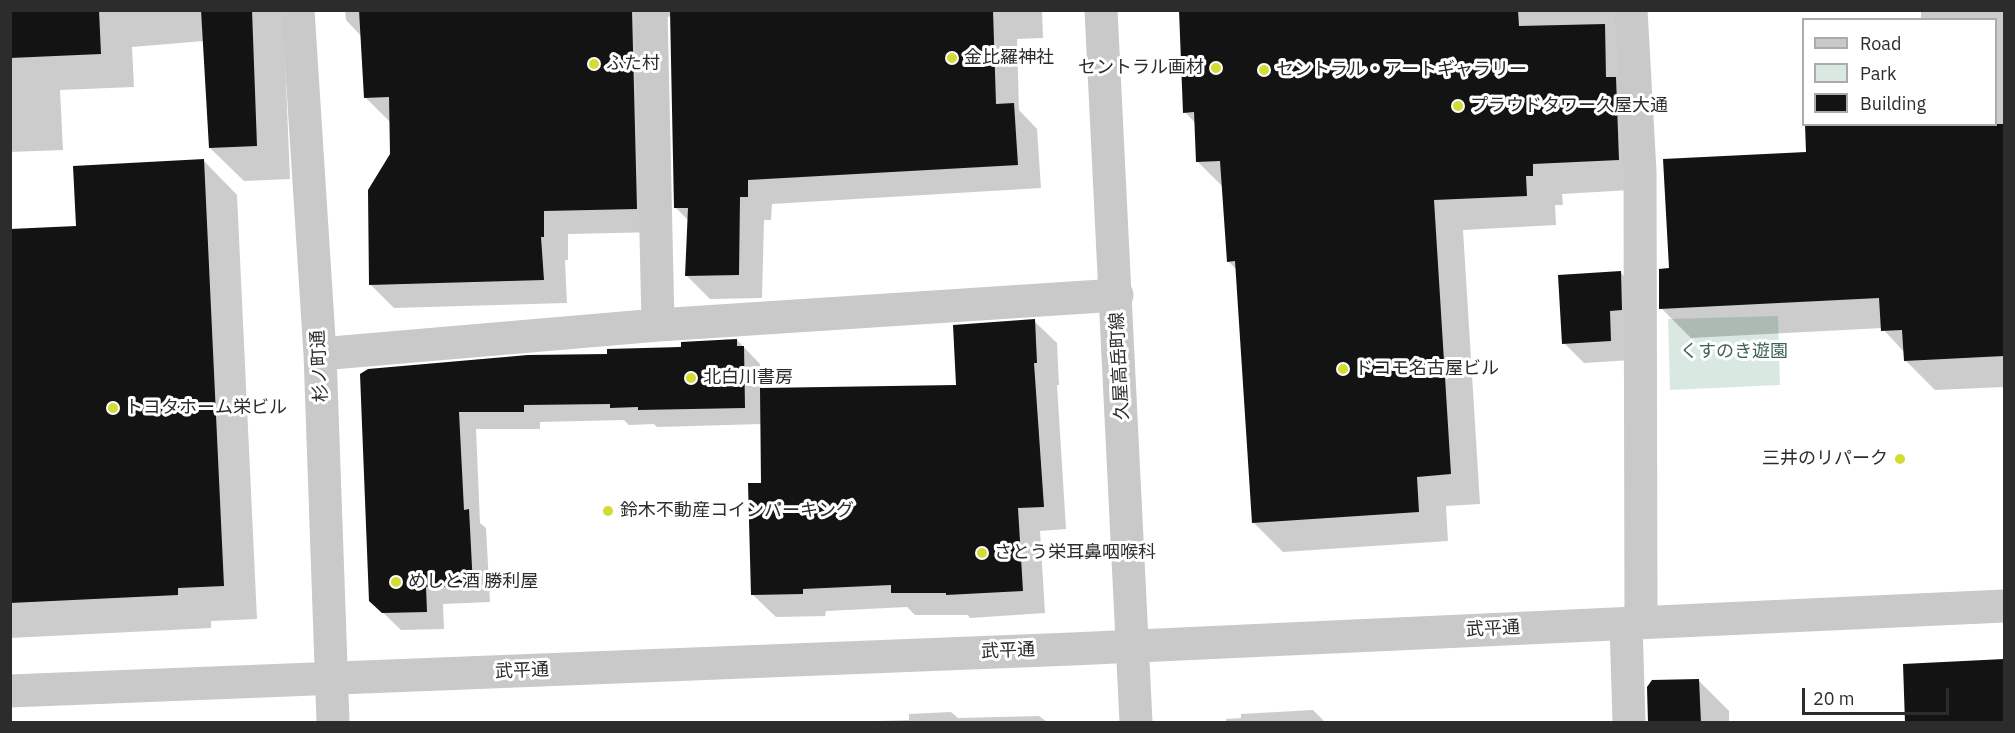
<!DOCTYPE html>
<html>
<head>
<meta charset="utf-8">
<style>
  body { margin:0 }
  #map { position:relative; width:2015px; height:733px; overflow:hidden; background:#fff; font-family:"IBM Plex Sans",sans-serif }
  canvas { display:block }
  .frame { position:absolute; inset:0; border:12px solid #2c2c2c; pointer-events:none }
  .legend { position:absolute; left:1802px; top:18px; width:195px; height:108px; box-sizing:border-box; background:#fff; border:2px solid #ababab; margin:0; padding:8px 10px; list-style:none; font-size:18px; color:#2c2c2c }
  .legend li { display:flex; align-items:center; gap:12px; height:30px }
  .legend b { width:30px; border:2px solid #ababab }
  .scale { position:absolute; left:1802px; top:688px; width:147px; height:27px; box-sizing:border-box; border:3px solid #2c2c2c; border-top:0; padding-left:8px; font-size:18px; line-height:21px; white-space:nowrap; color:#2c2c2c; -webkit-text-stroke:4px #fff; paint-order:stroke }
</style>
</head>
<body>
<div id="map">
<canvas width="2015" height="733"></canvas>
<div class="frame"></div>
<ul class="legend">
<li><b style="height:8px;background:#c9c9c9"></b>Road</li>
<li><b style="height:16px;background:#d9e9e2"></b>Park</li>
<li><b style="height:16px;background:#131313"></b>Building</li>
</ul>
<div class="scale">20 m</div>
</div>
<script>
const ctx = document.querySelector('canvas').getContext('2d');
ctx.lineJoin = 'round';
function fill(path, color) { ctx.fillStyle = color; ctx.fill(path, 'evenodd'); }
const toPath = rows => new Path2D(rows.map(r => 'M' + r).join(''));
function strokePath(path, color, width, dash) { ctx.strokeStyle = color; ctx.lineWidth = width; ctx.lineCap = dash ? 'butt' : 'round'; ctx.setLineDash(dash || []); ctx.stroke(path); }
function label(font, color, halo, rows, align = 'center') {
  ctx.font = font + ' "IBM Plex Sans","Noto Sans JP",sans-serif'; ctx.lineWidth = 6; ctx.setLineDash([]); ctx.textBaseline = 'middle'; ctx.strokeStyle = halo; ctx.fillStyle = color; for (const [text, x, y, turn = 0] of rows) {
    ctx.save(); ctx.translate(x, y); ctx.rotate((+turn || 0) * Math.PI / 180); ctx.textAlign = isNaN(turn) ? turn : align; if (halo) ctx.strokeText(text, 0, 0); ctx.fillText(text, 0, 0); ctx.restore();
  }
}
const green = toPath([
  [1778,316,1780,385,1670,390,1668,319]
]);
const shadow = toPath([
  [10,10,283,10,290,179,244,181,210,148,204,41,132,47,134,87,60,90,63,150,10,152],
  [345,10,1042,10,1043,38,1017,39,1019,110,1037,129,1041,188,772,204,771,220,764,220,762,298,710,299,686,275,689,221,676,208,671,16,665,18,660,232,568,234,568,260,565,260,567,303,394,308,370,284,392,155,390,122,366,98,362,37,346,20],
  [1202,10,1632,10,1648,189,1562,194,1563,205,1555,205,1556,225,1463,230,1480,504,1446,506,1448,541,1283,552,1253,522,1238,271,1228,261,1223,187,1197,161,1196,124,1185,112],
  [1921,10,2004,10,2004,387,1935,390,1905,360,1905,353,1882,328,1691,338,1661,308,1670,270,1808,153,1996,124,1996,20,1921,20],
  [204,161,237,195,257,619,211,621,211,628,10,638,10,231,78,228],
  [1621,273,1641,293,1631,360,1584,363,1564,343],
  [1034,321,1057,343,1059,385,1057,385,1066,529,1040,531,1045,613,970,618,968,615,915,615,907,607,826,611,825,616,776,617,753,595,763,484,762,424,657,427,654,424,629,425,624,420,540,422,540,429,476,429,480,523,486,528,490,602,443,604,444,629,401,630,370,600,362,375,609,355,737,340,760,364,761,389,957,387],
  [2004,661,2004,722,1908,722,1905,665],
  [1699,681,1729,711,1729,722,1649,722],
  [1313,710,1325,722,1226,722,1226,719,1241,718,1241,714],
  [951,712,958,718,1039,716,1047,722,845,722,909,720,909,714]
]);
const building = toPath([
  [10,10,99,10,101,54,10,58],
  [201,10,252,10,257,146,209,148],
  [359,10,632,10,637,209,544,211,544,237,541,237,544,280,369,285,368,190,390,154,389,97,364,98],
  [670,10,993,10,996,104,1014,103,1018,165,748,180,748,197,740,197,739,275,685,276,688,208,674,208],
  [1179,10,1518,10,1519,26,1605,24,1606,77,1616,77,1619,160,1533,164,1533,176,1526,176,1527,196,1434,200,1451,474,1417,477,1419,512,1252,523,1235,261,1227,262,1220,161,1196,162,1194,112,1183,113],
  [1805,124,2004,124,2004,356,1904,361,1902,330,1881,331,1879,298,1659,309,1659,269,1669,268,1663,159,1806,152],
  [204,159,224,586,178,588,178,595,10,603,10,229,76,226,73,166],
  [1621,271,1622,310,1610,311,1611,341,1562,344,1558,275],
  [1035,319,1037,363,1034,363,1044,507,1018,508,1023,591,946,595,946,593,891,593,891,585,803,589,803,594,751,595,748,483,761,483,760,388,956,385,953,325],
  [737,339,737,346,744,346,745,408,638,410,638,407,610,408,610,404,524,405,524,412,459,412,464,510,469,509,473,586,426,587,427,612,382,613,369,601,360,374,368,369,528,355,607,354,607,349,681,347,681,342],
  [2004,659,2004,723,1905,723,1903,664],
  [1699,679,1701,723,1648,723,1647,687,1652,680]
]);
const minor = toPath([
  [298,10,320,354,333,722],
  [651,10,658,325],
  [1631,10,1640,172,1641,622],
  [320,354,658,325,1117,295],
  [1626,623,1629,722]
]);
const tertiary = toPath([
  [1101,10,1136,722],
  [10,691,1072,649,2004,606]
]);
const markers = [
  [952,58,6,"#d3db35"],
  [594,64,6,"#d3db35"],
  [1216,68,6,"#d3db35"],
  [1264,70,6,"#d3db35"],
  [1458,106,6,"#d3db35"],
  [1343,369,6,"#d3db35"],
  [691,378,6,"#d3db35"],
  [113,408,6,"#d3db35"],
  [1900,459,6,"#d3db35"],
  [608,511,6,"#d3db35"],
  [982,553,6,"#d3db35"],
  [396,582,6,"#d3db35"]
];
const poiNames = [
  ["金比羅神社",964,58],
  ["ふた村",606,64],
  ["セントラル画材",1204,68,"right"],
  ["セントラル・アートギャラリー",1276,70],
  ["プラウドタワー久屋大通",1470,106],
  ["ドコモ名古屋ビル",1355,369],
  ["北白川書房",703,378],
  ["トヨタホーム栄ビル",125,408],
  ["三井のリパーク",1888,459,"right"],
  ["鈴木不動産コインパーキング",620,511],
  ["さとう栄耳鼻咽喉科",994,553],
  ["めしと酒 勝利屋",408,582]
];
const parkNames = [
  ["くすのき遊園",1734,352]
];
const streetNames = [
  ["杉ノ町通",320,366,-93],
  ["久屋高岳町線",1120,366,-93],
  ["武平通",1493,629,-3],
  ["武平通",1008,651,-2],
  ["武平通",522,671,-2]
];
fill(green, '#d9e9e2');
fill(shadow, '#0003');
fill(building, '#131313');
strokePath(minor, '#c9c9c9', 33);
strokePath(tertiary, '#c9c9c9', 33);
for (const [x, y, r, color] of markers) { const dot = new Path2D(); dot.arc(x, y, r, 0, 2 * Math.PI); ctx.fillStyle = color; ctx.fill(dot); strokePath(dot, '#fff', 2); }
label('18px', '#2c2c2c', '#fff', poiNames, 'left');
label('18px', '#3c6456', '#fff', parkNames);
label('18px', '#2c2c2c', '#fff', streetNames);
</script>
</body>
</html>
